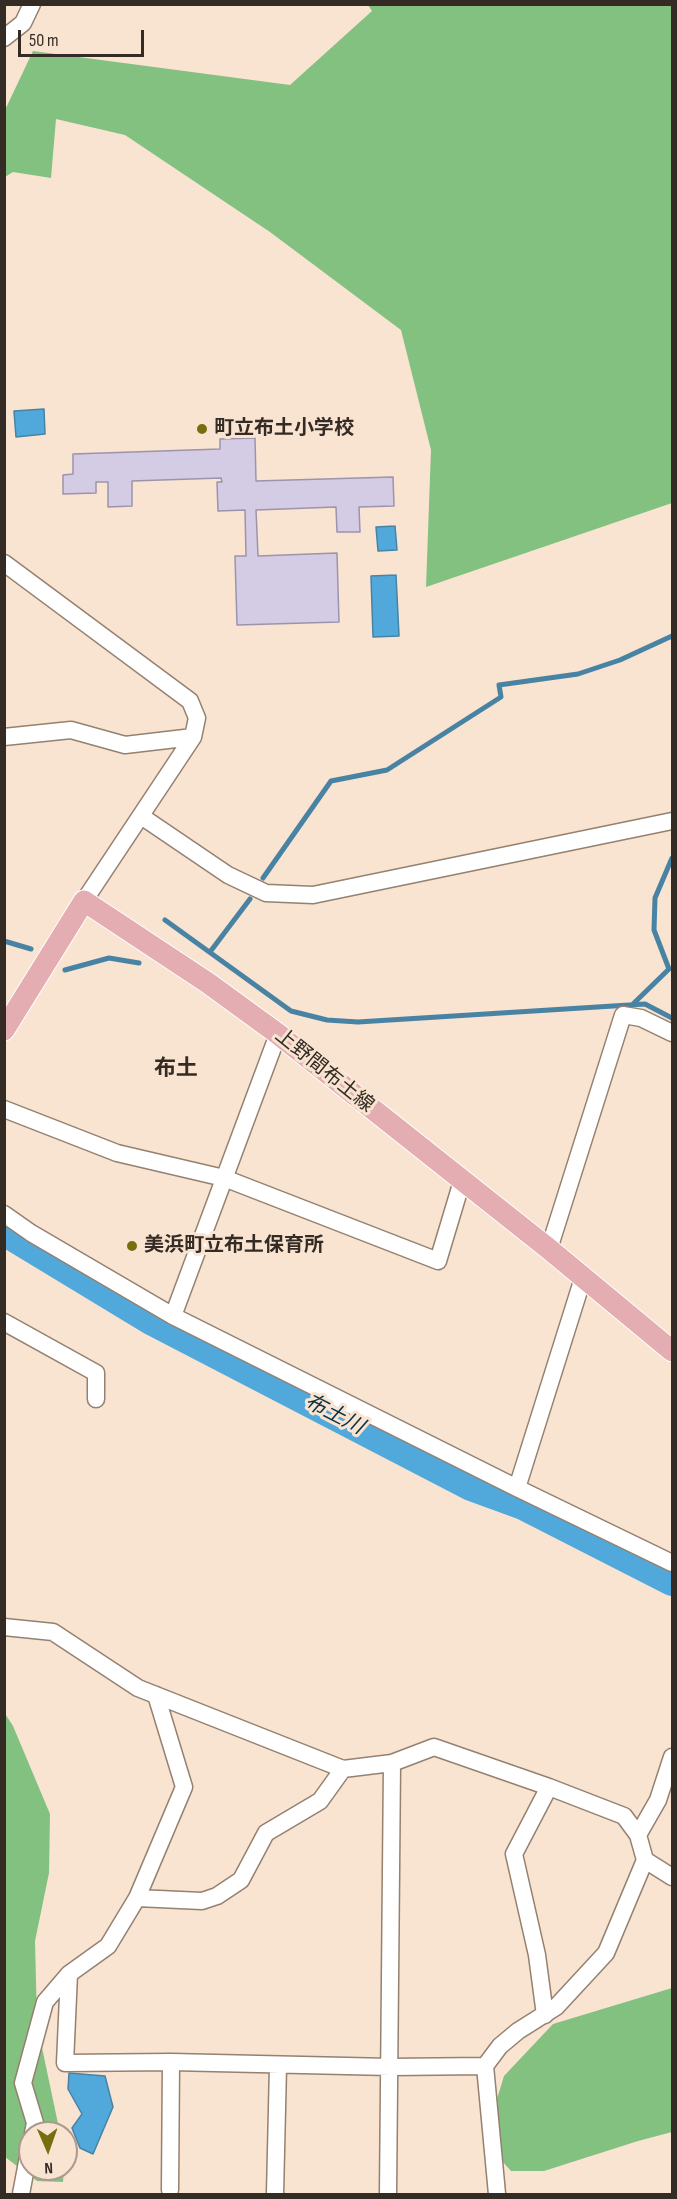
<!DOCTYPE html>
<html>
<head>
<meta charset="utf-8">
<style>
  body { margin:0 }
  #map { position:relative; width:677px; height:2199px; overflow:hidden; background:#f9e3d1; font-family:"Sofia Sans Condensed",sans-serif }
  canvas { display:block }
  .frame { position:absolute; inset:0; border:6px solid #332b24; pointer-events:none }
  .north { position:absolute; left:18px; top:2121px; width:60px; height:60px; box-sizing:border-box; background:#f9e3d1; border:2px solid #aa998c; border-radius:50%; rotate:178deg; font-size:16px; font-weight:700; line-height:24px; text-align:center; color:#332b24 }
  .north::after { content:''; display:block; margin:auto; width:21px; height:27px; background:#756f10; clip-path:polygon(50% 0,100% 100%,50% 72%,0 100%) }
  .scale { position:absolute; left:18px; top:30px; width:126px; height:27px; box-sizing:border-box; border:3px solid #332b24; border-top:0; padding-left:8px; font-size:18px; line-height:21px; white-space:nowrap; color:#332b24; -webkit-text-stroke:4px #f9e3d1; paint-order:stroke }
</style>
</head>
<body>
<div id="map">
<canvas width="677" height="2199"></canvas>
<div class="frame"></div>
<div class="north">N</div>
<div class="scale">50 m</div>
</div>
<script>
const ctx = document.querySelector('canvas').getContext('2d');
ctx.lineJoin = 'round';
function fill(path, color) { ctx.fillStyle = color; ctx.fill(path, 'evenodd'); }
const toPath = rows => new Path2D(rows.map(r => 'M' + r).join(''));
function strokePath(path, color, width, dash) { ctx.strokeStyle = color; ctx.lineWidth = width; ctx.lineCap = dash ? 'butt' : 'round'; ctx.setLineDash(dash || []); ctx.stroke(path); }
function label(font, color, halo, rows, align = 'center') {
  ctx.font = font + ' "Sofia Sans Condensed","Noto Sans JP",sans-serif'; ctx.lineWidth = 6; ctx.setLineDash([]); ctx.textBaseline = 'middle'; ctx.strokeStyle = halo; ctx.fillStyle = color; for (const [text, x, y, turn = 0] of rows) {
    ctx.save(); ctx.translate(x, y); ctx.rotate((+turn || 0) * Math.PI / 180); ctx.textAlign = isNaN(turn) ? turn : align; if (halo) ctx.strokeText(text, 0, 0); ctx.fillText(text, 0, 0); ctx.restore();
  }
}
const forest = toPath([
  [368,5,672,5,672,503,426,587,431,450,401,330,270,232,125,135,56,119,51,178,13,172,5,177,5,110,33,51,290,85,372,11],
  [4,1712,13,1726,50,1814,49,1873,35,1941,37,2024,60,2133,30,2133,30,2169,64,2169,63,2182,37,2181,5,2157],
  [672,1988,672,2132,638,2141,544,2171,511,2171,494,2152,493,2112,504,2076,553,2024]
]);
const water = toPath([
  [44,409,45,434,16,437,14,411,44,409],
  [395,526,397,550,378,551,376,527,395,526],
  [396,575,399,636,373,637,371,576,396,575],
  [69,2073,105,2076,113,2107,93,2154,80,2148,72,2128,82,2114,68,2089,69,2073]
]);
const stream = toPath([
  [263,878,331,781,387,770,501,697,499,685,578,674,620,660,672,636],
  [165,920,291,1011,327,1020,358,1022,645,1004,672,1018],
  [4,941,31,949],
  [210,952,250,899],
  [65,970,109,958,139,963],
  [632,1005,669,969,654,930,655,898,672,858]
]);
const river = toPath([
  [4,1231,151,1320,471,1486,523,1505,672,1581]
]);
const building = toPath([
  [255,438,256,481,393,477,394,506,359,507,360,532,337,532,336,507,256,510,258,556,337,553,339,622,237,625,235,556,246,556,245,510,218,511,217,482,222,482,221,478,132,481,132,506,108,507,108,482,96,482,96,493,63,494,63,475,73,474,73,454,220,449,220,439,255,438]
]);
const minor = toPath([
  [4,38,23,23,32,4],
  [4,563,190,701,197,718,193,737,84,901],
  [4,737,71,730,125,745,193,737],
  [141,816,228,875,266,893,313,895,672,821],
  [4,1109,117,1153,224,1178,438,1261,462,1181],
  [4,1214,31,1233,173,1316,517,1488,672,1563],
  [549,1249,623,1015,641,1018,672,1033],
  [173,1316,278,1034],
  [4,1322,96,1373,96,1399],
  [517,1488,583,1278],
  [4,1627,53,1632,138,1688,343,1769,392,1763,434,1747,549,1787,624,1816,638,1835,645,1860,672,1877],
  [638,1835,658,1800,672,1757],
  [137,1898,202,1901,217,1896,241,1880,266,1833,320,1801,343,1769],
  [69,1974,65,2063,171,2062,390,2067,485,2066],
  [545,2015,537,1955,514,1854,549,1787],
  [33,2133,35,2123,23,2083,45,2002,69,1974,108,1946,137,1898,184,1787,156,1695],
  [170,2190,171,2062],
  [21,2194,30,2146],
  [275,2194,278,2066],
  [388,2194,392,1763],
  [497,2194,485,2066,500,2046,518,2031,556,2007,606,1953,645,1860]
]);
const major = toPath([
  [4,1030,84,901,208,983,278,1034,549,1249,672,1351]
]);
const markers = [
  [202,429,6,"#756f10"],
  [132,1246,6,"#756f10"]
];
const poiNames = [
  ["町立布土小学校",214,429],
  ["美浜町立布土保育所",144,1246]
];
const streetNames = [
  ["上野間布土線",324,1071,39]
];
const waterNames = [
  ["布土川",334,1415,27]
];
const quarterNames = [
  ["布土",176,1069]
];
fill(forest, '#82c180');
fill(water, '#51a9db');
strokePath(water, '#4883a4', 1.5);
strokePath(stream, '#4883a4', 5);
strokePath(river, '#51a9db', 30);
fill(building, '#d4cce4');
strokePath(building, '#9c94ab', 1.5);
strokePath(minor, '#948170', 19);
strokePath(major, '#fff', 23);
strokePath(minor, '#fff', 16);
strokePath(major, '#e3adb2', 21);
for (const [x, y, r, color] of markers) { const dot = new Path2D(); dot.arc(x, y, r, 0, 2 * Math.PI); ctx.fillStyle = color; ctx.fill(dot); strokePath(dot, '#f9e3d1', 2); }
label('bold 20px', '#332b24', '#f9e3d1', poiNames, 'left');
label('20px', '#332b24', '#f9e3d1', streetNames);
label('italic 21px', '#083045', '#f9e3d1', waterNames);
label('bold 22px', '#332b24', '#f9e3d1', quarterNames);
</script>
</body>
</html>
